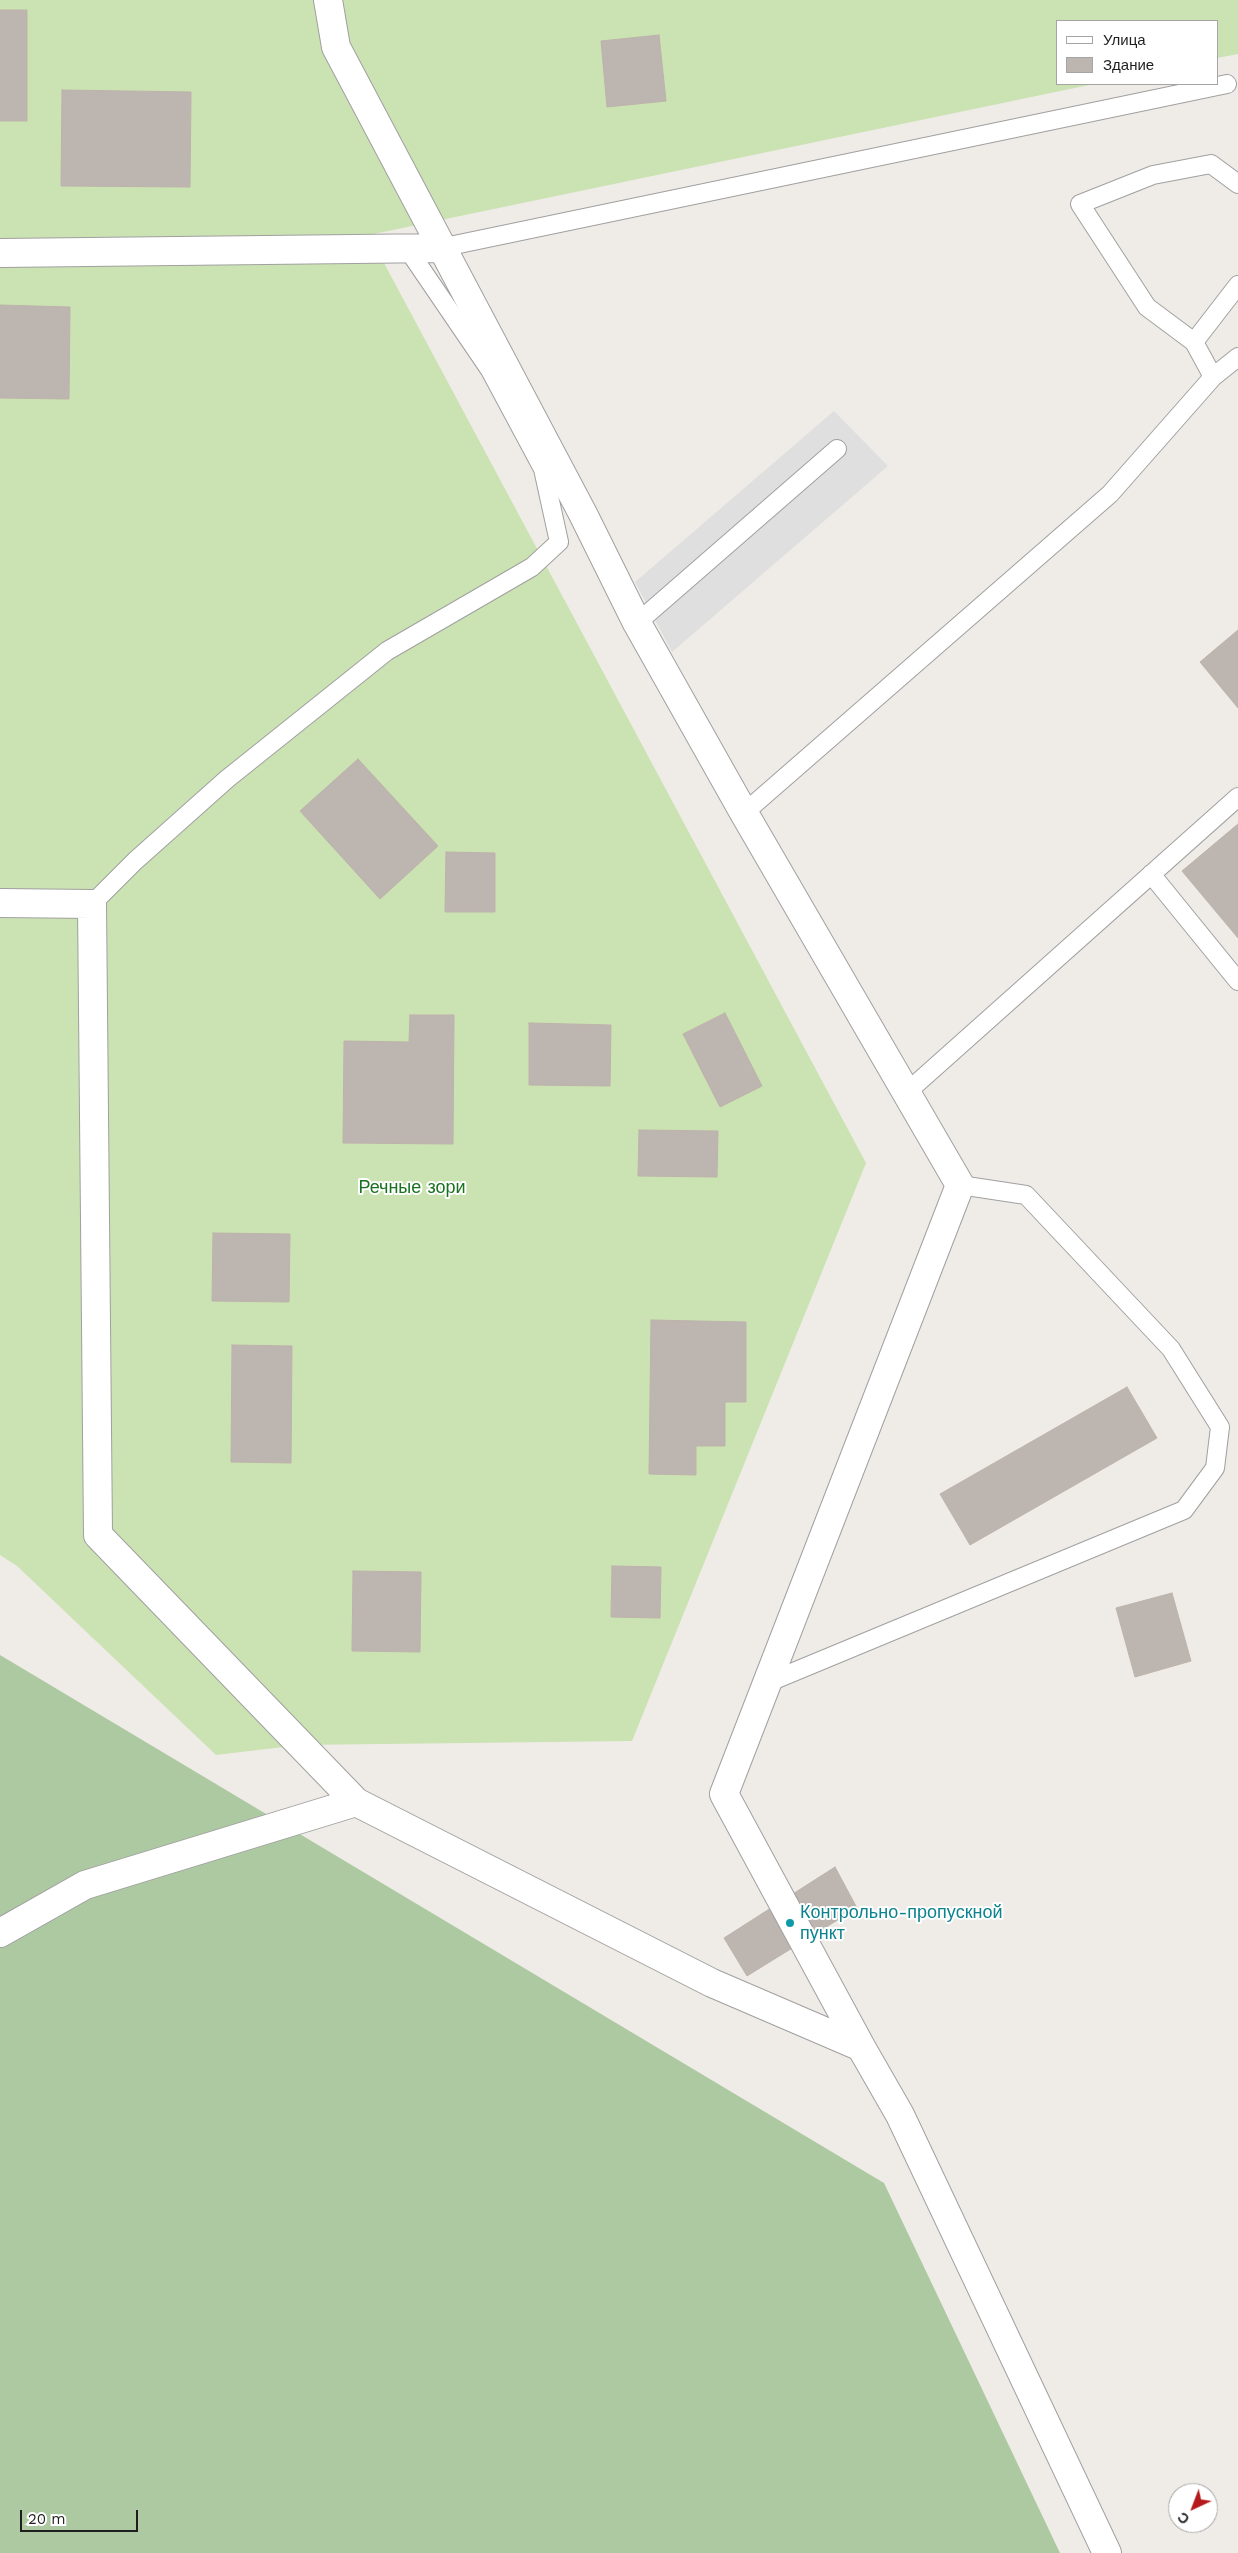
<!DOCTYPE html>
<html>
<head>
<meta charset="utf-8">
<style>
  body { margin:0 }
  #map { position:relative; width:1238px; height:2553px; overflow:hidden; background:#efece7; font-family:"Work Sans",sans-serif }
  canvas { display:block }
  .legend { position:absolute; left:1056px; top:20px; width:162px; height:65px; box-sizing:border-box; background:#fff; border:1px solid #a5a5a5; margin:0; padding:6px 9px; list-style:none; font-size:15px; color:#1f1f1f }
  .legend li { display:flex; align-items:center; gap:10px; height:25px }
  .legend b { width:25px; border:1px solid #a5a5a5 }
  .north { position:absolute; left:1168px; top:2483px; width:50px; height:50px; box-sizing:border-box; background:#fff; border:1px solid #a5a5a5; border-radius:50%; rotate:223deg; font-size:14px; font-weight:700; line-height:20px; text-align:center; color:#1f1f1f }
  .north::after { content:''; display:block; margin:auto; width:18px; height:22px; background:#b5191b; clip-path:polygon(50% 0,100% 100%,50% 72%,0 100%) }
  .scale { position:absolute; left:20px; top:2510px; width:118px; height:22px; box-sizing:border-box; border:2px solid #1f1f1f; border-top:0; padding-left:6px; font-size:15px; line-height:18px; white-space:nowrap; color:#1f1f1f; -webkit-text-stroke:4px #fff; paint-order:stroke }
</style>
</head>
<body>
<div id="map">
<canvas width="1238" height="2553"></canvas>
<ul class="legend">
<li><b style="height:6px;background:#fff"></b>Улица</li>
<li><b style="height:14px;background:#bcb5b0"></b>Здание</li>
</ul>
<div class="north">С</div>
<div class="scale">20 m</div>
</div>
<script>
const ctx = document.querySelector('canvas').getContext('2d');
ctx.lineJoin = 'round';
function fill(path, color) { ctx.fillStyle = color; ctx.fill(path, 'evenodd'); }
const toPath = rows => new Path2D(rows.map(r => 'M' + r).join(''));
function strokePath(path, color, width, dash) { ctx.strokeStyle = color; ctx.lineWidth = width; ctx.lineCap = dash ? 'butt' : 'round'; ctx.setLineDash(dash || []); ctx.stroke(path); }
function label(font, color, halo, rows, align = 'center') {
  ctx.font = font + ' "Work Sans",sans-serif'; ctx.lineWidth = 4; ctx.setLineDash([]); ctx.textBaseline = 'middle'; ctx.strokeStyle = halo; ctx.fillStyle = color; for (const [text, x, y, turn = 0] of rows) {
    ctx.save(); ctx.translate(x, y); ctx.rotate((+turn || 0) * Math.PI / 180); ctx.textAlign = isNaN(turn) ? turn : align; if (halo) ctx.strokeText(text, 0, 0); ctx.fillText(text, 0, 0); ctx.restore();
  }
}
const grass = toPath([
  [0,0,1238,0,1238,54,1217,58,1217,21,1057,21,1057,84,1094,84,369,235,866,1163,632,1741,300,1745,216,1755,17,1566,0,1555]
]);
const forest = toPath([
  [0,1655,884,2183,1060,2553,0,2553]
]);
const parking = toPath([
  [834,411,888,466,672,652,635,582]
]);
const building = toPath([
  [0,10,27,10,27,121,0,121,0,10],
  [659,35,666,101,607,107,601,41,659,35],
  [62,90,191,92,190,187,61,186,62,90],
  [0,305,70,307,69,399,0,398,0,305],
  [1238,630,1238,708,1200,662,1238,630],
  [358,759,438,846,380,899,300,811,358,759],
  [1238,824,1238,938,1182,871,1238,824],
  [446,852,495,853,495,912,445,912,446,852],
  [725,1013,762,1086,720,1107,683,1034,725,1013],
  [410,1015,454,1015,453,1144,343,1143,344,1041,409,1042,410,1015],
  [529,1023,611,1025,610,1086,529,1085,529,1023],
  [639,1130,718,1131,717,1177,638,1176,639,1130],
  [213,1233,290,1234,289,1302,212,1301,213,1233],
  [651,1320,746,1322,746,1402,725,1402,725,1446,696,1446,696,1475,649,1474,651,1320],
  [232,1345,292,1346,291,1463,231,1462,232,1345],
  [1127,1387,1157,1438,970,1545,940,1494,1127,1387],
  [612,1566,661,1567,660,1618,611,1617,612,1566],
  [353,1571,421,1572,420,1652,352,1651,353,1571],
  [1172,1593,1191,1661,1135,1677,1116,1608,1172,1593],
  [835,1867,857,1908,747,1976,724,1938,835,1867]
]);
const service = toPath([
  [1194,342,1238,285],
  [1213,377,1194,342,1147,307,1080,204,1153,175,1211,164,1238,184],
  [637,623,837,449],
  [744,813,1110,494,1213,377,1238,357],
  [1151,874,1238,981],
  [92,904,135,861,227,779,387,651,532,567,559,542,543,469,490,370,411,254,1227,84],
  [906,1093,1238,797],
  [767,1683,1184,1510,1215,1468,1220,1427,1171,1349,1026,1195,960,1185]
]);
const minor = toPath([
  [328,0,336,47,583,514,637,623,744,813,960,1185,724,1794,861,2047],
  [0,253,442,248],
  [0,903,92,904,98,1535,356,1802,712,1983,861,2047,900,2115,1107,2553],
  [0,1933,85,1885,356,1802]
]);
const markers = [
  [790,1923,5,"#0f9aa8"]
];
const parkNames = [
  ["Речные зори",412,1188]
];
const cultureNames = [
  ["Контрольно-пропускной",800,1913],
  ["пункт",800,1934]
];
fill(grass, '#cbe2b3');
fill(forest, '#adc9a1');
fill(parking, '#dfdfdf');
fill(building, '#bcb5b0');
strokePath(building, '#beb3ab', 1);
strokePath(service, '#a0a0a0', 20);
strokePath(minor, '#a0a0a0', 30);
strokePath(service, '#fff', 18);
strokePath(minor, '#fff', 28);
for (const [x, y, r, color] of markers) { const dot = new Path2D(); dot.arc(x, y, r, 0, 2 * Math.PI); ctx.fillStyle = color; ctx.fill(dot); strokePath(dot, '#fff', 2); }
label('18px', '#1a7120', '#fff', parkNames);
label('18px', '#0d838f', '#fff', cultureNames, 'left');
</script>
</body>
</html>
